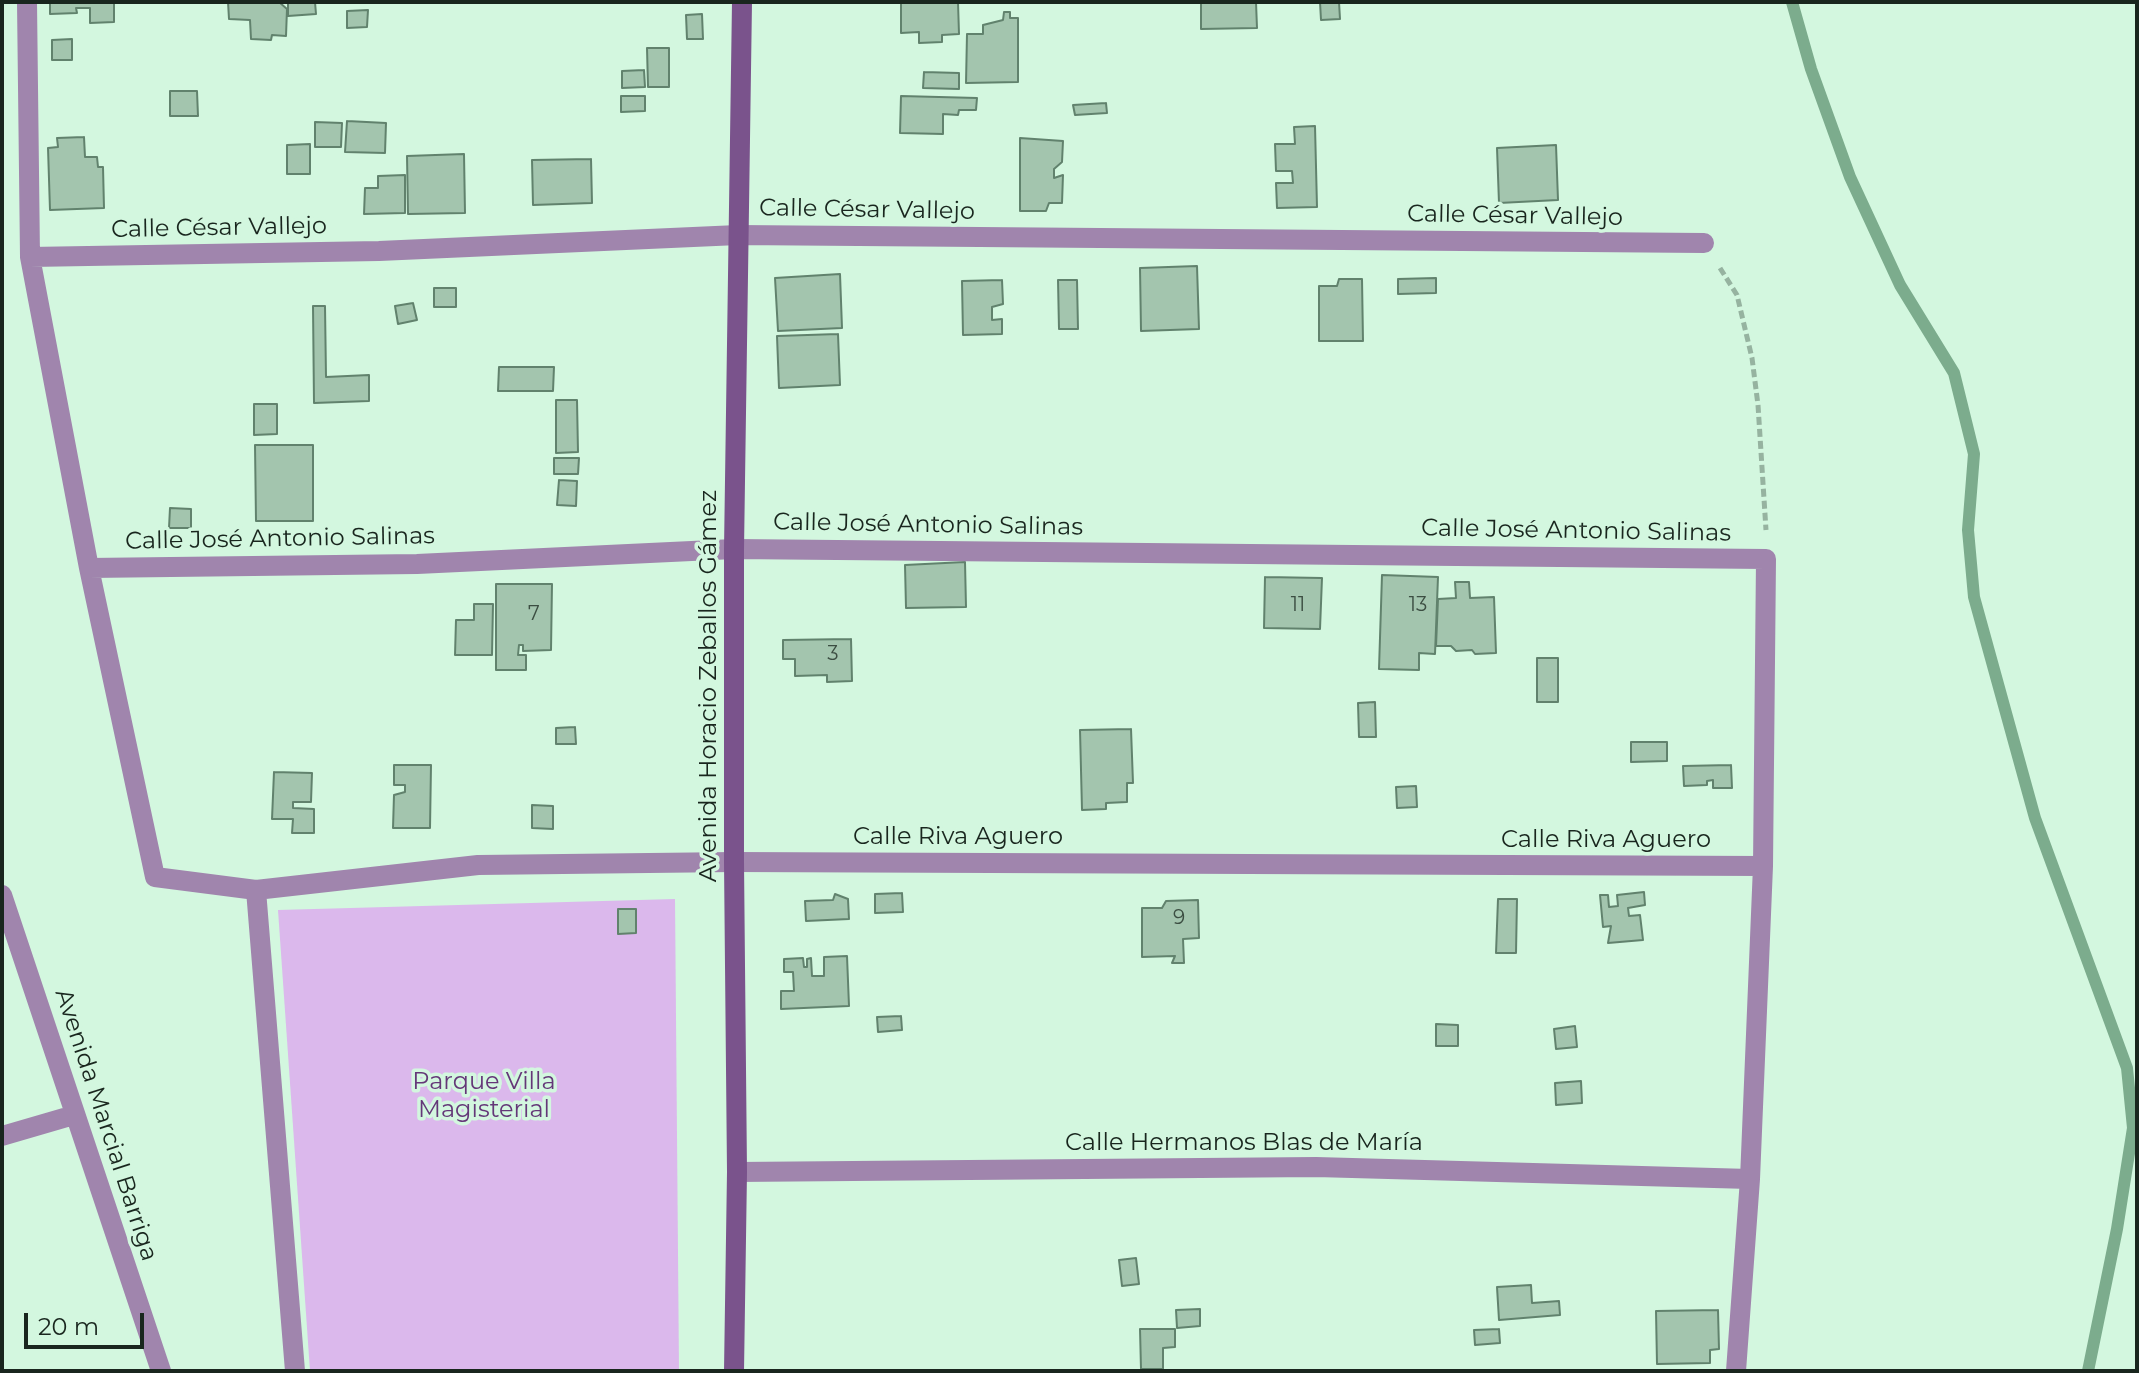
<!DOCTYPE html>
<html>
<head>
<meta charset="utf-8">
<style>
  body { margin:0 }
  #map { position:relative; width:2139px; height:1373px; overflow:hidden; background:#d3f7df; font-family:Montserrat,sans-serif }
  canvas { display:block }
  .frame { position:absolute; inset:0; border:4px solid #19261e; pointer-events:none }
  .scale { position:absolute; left:24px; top:1313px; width:120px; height:36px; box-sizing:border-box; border:4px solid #19261e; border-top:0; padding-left:10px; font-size:24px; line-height:28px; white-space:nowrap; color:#19261e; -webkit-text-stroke:6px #d3f7df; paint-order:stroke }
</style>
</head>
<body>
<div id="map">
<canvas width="2139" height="1373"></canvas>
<div class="frame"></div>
<div class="scale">20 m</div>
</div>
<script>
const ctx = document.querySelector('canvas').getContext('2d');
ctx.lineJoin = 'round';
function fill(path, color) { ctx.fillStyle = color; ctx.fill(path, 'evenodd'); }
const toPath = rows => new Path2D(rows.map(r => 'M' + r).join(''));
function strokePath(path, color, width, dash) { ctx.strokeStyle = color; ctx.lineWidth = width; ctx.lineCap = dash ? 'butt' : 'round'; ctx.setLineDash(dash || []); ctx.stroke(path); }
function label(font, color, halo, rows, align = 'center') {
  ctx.font = font + ' Montserrat,sans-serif'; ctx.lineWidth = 7; ctx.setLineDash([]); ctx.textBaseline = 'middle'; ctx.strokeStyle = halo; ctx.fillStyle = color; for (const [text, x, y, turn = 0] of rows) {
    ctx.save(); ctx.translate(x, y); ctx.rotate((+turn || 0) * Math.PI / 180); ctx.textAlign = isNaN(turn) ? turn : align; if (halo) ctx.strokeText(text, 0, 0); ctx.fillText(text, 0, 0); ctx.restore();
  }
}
const green = toPath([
  [675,899,679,1371,310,1371,278,910]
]);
const stream = toPath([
  [1792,2,1811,69,1850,177,1900,285,1954,373,1974,454,1968,530,1974,597,2035,818,2127,1068,2133,1128,2117,1229,2088,1371]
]);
const building = toPath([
  [50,2,114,2,114,22,90,23,90,8,76,8,77,13,50,14,50,2],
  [228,2,279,2,287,9,286,36,272,35,271,40,251,39,250,20,229,19,228,2],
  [288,2,315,2,316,14,288,16,288,2],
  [901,2,958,2,959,34,942,35,942,42,919,43,919,32,901,33,901,2],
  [1201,2,1256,2,1257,28,1201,29,1201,2],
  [1320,2,1339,2,1340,19,1321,20,1320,2],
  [368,10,367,27,347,28,347,11,368,10],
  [1004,12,1010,12,1010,18,1018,18,1018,82,966,83,967,34,983,34,983,25,1003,20,1004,12],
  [702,14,703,39,687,39,686,15,702,14],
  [72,39,72,60,52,60,52,40,72,39],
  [647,48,669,48,669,87,648,87,647,48],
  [644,70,645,87,622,88,622,71,644,70],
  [924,72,959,73,959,89,923,88,924,72],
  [170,91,197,91,198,116,170,116,170,91],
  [621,96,645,96,645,111,621,112,621,96],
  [901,96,977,98,976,110,959,110,958,115,943,114,943,134,900,133,901,96],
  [1106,103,1107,113,1075,115,1073,105,1106,103],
  [347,121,386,123,385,153,345,152,347,121],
  [315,122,342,123,341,147,315,147,315,122],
  [1315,126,1317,207,1277,208,1276,183,1293,183,1292,171,1276,171,1275,144,1295,144,1294,127,1315,126],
  [84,137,85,157,97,157,98,167,103,167,104,208,50,210,48,148,58,147,57,138,84,137],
  [1020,138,1063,141,1062,162,1054,169,1054,178,1063,175,1062,203,1049,203,1046,211,1020,211,1020,138],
  [310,144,310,174,287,174,287,145,310,144],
  [1556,145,1558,200,1499,203,1497,148,1556,145],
  [464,154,465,213,408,214,407,156,464,154],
  [591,159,592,203,533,205,532,160,591,159],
  [405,175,405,213,364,214,365,188,378,188,378,176,405,175],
  [1197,266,1199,329,1141,331,1140,268,1197,266],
  [840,274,842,328,778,331,775,278,840,274],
  [1436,278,1436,293,1398,294,1398,279,1436,278],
  [1339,279,1362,279,1363,341,1319,341,1319,286,1337,286,1339,279],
  [1002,280,1003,304,992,307,992,320,1002,319,1002,334,963,335,962,281,1002,280],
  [1058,280,1077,280,1078,329,1059,329,1058,280],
  [434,288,456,288,456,307,434,307,434,288],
  [413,303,417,320,398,324,395,306,413,303],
  [313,306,325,306,326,377,369,375,369,401,314,403,313,306],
  [838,334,840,385,779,388,777,336,838,334],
  [499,367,554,367,553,391,498,391,499,367],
  [556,400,577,400,578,452,556,453,556,400],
  [254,404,277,404,277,434,254,435,254,404],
  [255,445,313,445,313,521,256,521,255,445],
  [554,458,579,458,578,474,554,474,554,458],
  [559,480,577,481,576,506,557,505,559,480],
  [170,508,191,509,191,528,169,528,170,508],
  [965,562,966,607,906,608,905,565,965,562],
  [1382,575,1438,577,1435,654,1419,653,1419,670,1379,669,1382,575],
  [1265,577,1322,578,1320,629,1264,628,1265,577],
  [1455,582,1469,582,1470,598,1494,597,1496,653,1475,654,1472,650,1456,651,1451,646,1436,646,1438,599,1456,598,1455,582],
  [496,584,552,584,551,650,523,651,523,645,519,645,518,655,526,655,526,670,496,670,496,584],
  [474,604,493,604,492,655,455,655,456,620,474,620,474,604],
  [851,639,852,681,827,682,827,675,795,676,795,659,783,659,783,640,851,639],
  [1537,658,1558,658,1558,702,1537,702,1537,658],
  [1375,702,1376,737,1359,737,1358,703,1375,702],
  [575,727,576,744,556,744,556,728,575,727],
  [1131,729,1133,783,1127,783,1127,802,1106,803,1106,809,1082,810,1080,730,1131,729],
  [1631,742,1667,742,1667,761,1631,762,1631,742],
  [394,765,431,765,430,828,393,828,394,795,405,792,405,785,394,785,394,765],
  [1731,765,1732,788,1713,788,1713,780,1707,781,1707,785,1684,786,1683,766,1731,765],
  [274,772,312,773,311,802,293,802,293,808,314,809,314,833,292,833,293,819,272,819,274,772],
  [1416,786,1417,807,1397,808,1396,787,1416,786],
  [532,805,553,806,553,829,532,828,532,805],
  [1644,892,1645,905,1628,908,1629,916,1640,915,1643,940,1608,943,1611,926,1603,927,1600,895,1608,895,1609,907,1618,906,1617,895,1644,892],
  [902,893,903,912,875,913,875,894,902,893],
  [835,894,848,899,849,919,806,921,805,901,833,900,835,894],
  [1498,899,1517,899,1516,953,1496,953,1498,899],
  [1198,900,1199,938,1183,939,1184,963,1172,963,1175,956,1142,957,1142,908,1162,908,1166,901,1198,900],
  [618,909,636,909,636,933,618,934,618,909],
  [847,956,849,1006,781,1009,781,991,794,991,793,972,784,972,784,959,803,958,804,967,807,967,807,959,811,958,812,976,824,976,824,957,847,956],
  [901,1016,902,1030,878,1032,877,1017,901,1016],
  [1436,1024,1458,1025,1458,1046,1436,1046,1436,1024],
  [1575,1026,1577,1047,1556,1049,1554,1029,1575,1026],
  [1581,1081,1582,1103,1556,1105,1555,1083,1581,1081],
  [1136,1258,1139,1284,1122,1286,1119,1260,1136,1258],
  [1531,1285,1532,1303,1559,1301,1560,1315,1499,1320,1497,1287,1531,1285],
  [1200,1309,1200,1326,1177,1328,1176,1310,1200,1309],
  [1718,1310,1719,1349,1710,1350,1710,1363,1657,1364,1656,1311,1718,1310],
  [1140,1329,1175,1329,1175,1347,1163,1348,1163,1369,1141,1369,1140,1329],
  [1499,1329,1500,1343,1475,1345,1474,1330,1499,1329]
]);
const path = toPath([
  [1720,268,1737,295,1752,358,1758,405,1766,530]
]);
const street = toPath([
  [27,2,30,257,89,568,155,877,256,890,478,865,734,862,1763,866],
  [30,257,379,251,738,235,1704,243],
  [89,568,417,564,734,549,1766,559,1763,866,1750,1179,1736,1371],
  [256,890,295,1371],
  [2,895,161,1371],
  [2,1136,74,1115],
  [737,1172,1316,1167,1750,1179]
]);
const secondary = toPath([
  [734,1371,737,1172,734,862,734,549,742,2]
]);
const numberNames = [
  ["11",1298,605],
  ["13",1418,605],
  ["7",534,614],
  ["3",833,654],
  ["9",1179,918]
];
const streetNames = [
  ["Calle César Vallejo",867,210,1],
  ["Calle César Vallejo",1515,216,1],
  ["Calle César Vallejo",219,228,-1],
  ["Calle José Antonio Salinas",928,525,1],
  ["Calle José Antonio Salinas",1576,531,1],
  ["Calle José Antonio Salinas",280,539,-1],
  ["Avenida Horacio Zeballos Gámez",709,686,-90],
  ["Calle Riva Aguero",958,837],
  ["Calle Riva Aguero",1606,840],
  ["Avenida Marcial Barriga",106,1125,72],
  ["Calle Hermanos Blas de María",1244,1143]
];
const parkNames = [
  ["Parque Villa",484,1082],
  ["Magisterial",484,1110]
];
fill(green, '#dbb8ec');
strokePath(stream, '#7cac8d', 12);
fill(building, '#a3c5ae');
strokePath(building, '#61826d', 2);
strokePath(path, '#96b3a0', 5, [8, 4]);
strokePath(street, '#a085ad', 20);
strokePath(secondary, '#7a538c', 20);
label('20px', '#3c4e42', null, numberNames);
label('24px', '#19261e', '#d3f7df', streetNames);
label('24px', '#643778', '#d3f7df', parkNames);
</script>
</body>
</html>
